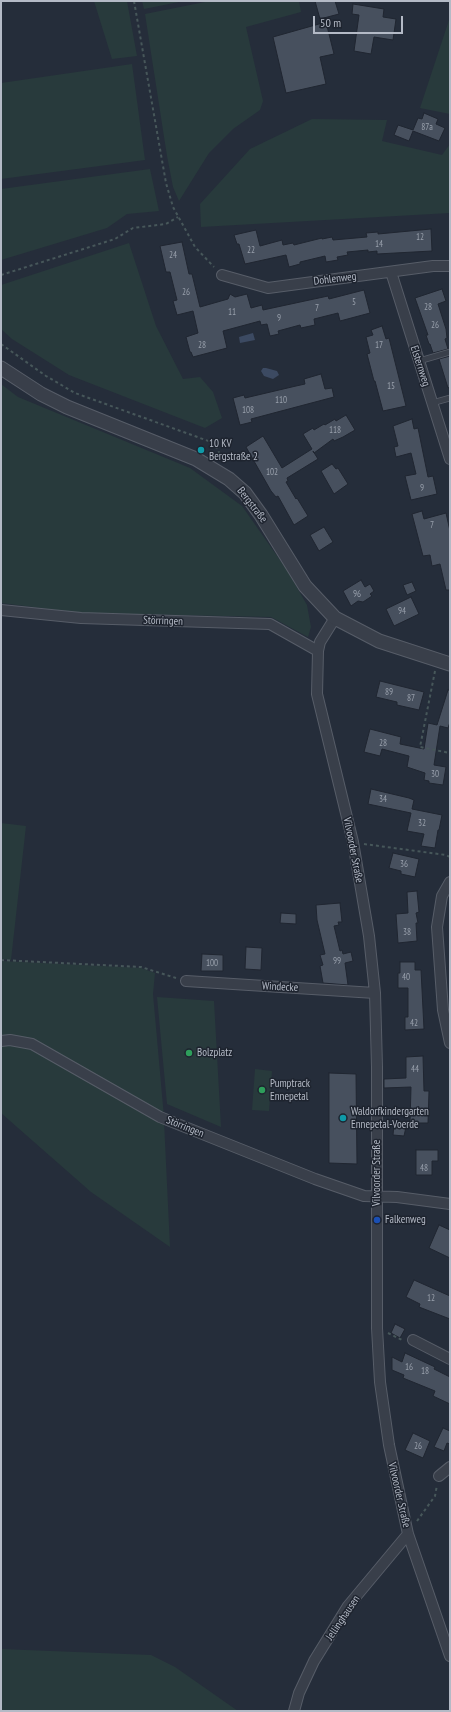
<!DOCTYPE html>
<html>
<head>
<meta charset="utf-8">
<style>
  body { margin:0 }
  #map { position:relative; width:451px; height:1712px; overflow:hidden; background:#252d3a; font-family:"PT Sans Narrow",sans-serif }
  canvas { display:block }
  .frame { position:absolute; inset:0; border:2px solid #b4bac6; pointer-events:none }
  .scale { position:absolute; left:313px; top:16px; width:90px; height:18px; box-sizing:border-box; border:2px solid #b4bac6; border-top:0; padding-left:5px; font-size:12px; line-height:14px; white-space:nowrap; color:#b4bac6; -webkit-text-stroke:3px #1e242f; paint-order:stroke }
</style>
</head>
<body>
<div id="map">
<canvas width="451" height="1712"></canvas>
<div class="frame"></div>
<div class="scale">50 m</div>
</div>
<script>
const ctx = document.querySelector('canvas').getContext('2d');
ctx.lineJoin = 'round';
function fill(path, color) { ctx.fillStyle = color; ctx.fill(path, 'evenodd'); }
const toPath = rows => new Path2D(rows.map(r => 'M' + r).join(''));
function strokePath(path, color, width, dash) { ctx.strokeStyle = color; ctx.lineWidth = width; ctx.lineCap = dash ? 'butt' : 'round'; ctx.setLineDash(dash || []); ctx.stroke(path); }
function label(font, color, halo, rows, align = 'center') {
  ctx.font = font + ' "PT Sans Narrow",sans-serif'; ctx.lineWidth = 3; ctx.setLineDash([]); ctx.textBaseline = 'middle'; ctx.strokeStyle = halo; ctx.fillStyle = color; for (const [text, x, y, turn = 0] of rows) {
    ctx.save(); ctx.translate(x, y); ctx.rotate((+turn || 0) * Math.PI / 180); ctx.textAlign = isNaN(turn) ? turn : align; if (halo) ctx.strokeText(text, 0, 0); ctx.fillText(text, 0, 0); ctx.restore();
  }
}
const green = toPath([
  [94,1,127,1,137,56,112,59],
  [142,1,184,1,144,9],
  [210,1,299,1,301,12,246,27,263,101,260,110,233,129,209,153,179,201,173,187,167,156,145,14],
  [450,17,450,114,420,108],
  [132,64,145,160,1,179,1,83],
  [312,119,387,120,382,141,442,155,450,144,450,213,201,227,200,204,250,149],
  [150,169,159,211,127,214,107,228,1,260,1,189],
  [129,243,156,326,183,379,200,377,213,392,222,418,205,428,69,375,12,339,1,329,1,285],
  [1,384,18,397,190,468,242,506,287,570,307,605,311,627,308,637,271,617,81,613,1,603],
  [1,823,26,826,11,960,1,959],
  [1,961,141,968,155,973,153,994,164,1117,59,1057,1,1038],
  [157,997,214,1001,221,1127,167,1104],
  [1,1043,24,1044,164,1121,170,1247,91,1192,1,1113],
  [255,1069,272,1071,269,1111,252,1110],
  [1,1649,151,1655,175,1667,238,1711,1,1711]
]);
const water = toPath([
  [253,333,255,340,240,343,239,337],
  [263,368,266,368,277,371,279,375,273,379,264,376,261,371]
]);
const building = toPath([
  [315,1,335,1,339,14,320,19,315,1],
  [353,4,384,9,383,17,396,19,393,40,374,37,371,54,354,51,359,15,352,14,353,4],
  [326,22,334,54,320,57,326,84,286,93,273,37,326,22],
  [424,113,438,119,436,124,445,128,439,141,413,131,409,141,394,135,398,125,413,130,418,118,422,119,424,113],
  [431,229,432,251,377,254,377,251,368,252,368,250,347,252,348,255,337,257,338,260,326,262,325,256,300,262,300,264,289,267,286,255,245,264,239,244,237,244,234,235,256,230,260,246,282,240,283,245,293,243,294,245,322,238,322,239,332,237,333,240,367,237,366,233,378,232,378,234,431,229],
  [182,242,189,274,192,274,200,307,228,299,230,294,235,297,247,294,251,308,262,305,263,310,328,296,329,299,364,290,370,313,340,321,338,313,314,319,315,325,301,328,300,325,278,331,279,334,270,336,267,324,261,325,260,321,223,331,227,348,193,357,191,352,190,352,186,337,198,333,193,311,177,315,173,301,177,300,170,272,166,272,160,246,182,242],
  [442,289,446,301,438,304,446,329,447,338,445,339,448,349,433,353,430,344,429,344,426,335,428,335,415,298,442,289],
  [382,326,386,339,389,338,406,406,383,411,375,381,374,381,367,354,370,353,366,337,373,335,371,330,382,326],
  [450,356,450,387,448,388,439,359,450,356],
  [321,374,325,389,332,388,334,397,251,419,252,422,240,425,233,398,244,395,245,398,296,386,305,384,304,379,321,374],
  [346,415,355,430,343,437,334,441,333,439,314,453,313,451,318,459,287,478,288,481,286,482,296,499,297,498,308,516,294,525,278,496,276,497,271,491,246,447,263,436,282,468,312,449,303,434,313,428,314,430,324,424,325,425,335,419,336,421,346,415],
  [412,419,414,429,418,428,428,477,433,476,437,494,411,500,405,476,416,474,411,453,396,457,394,447,398,446,393,426,412,419],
  [332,464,336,469,338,468,348,484,334,494,321,471,332,464],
  [422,511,424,519,446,513,450,531,450,590,446,590,440,564,432,566,430,555,423,556,412,514,422,511],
  [324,527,333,542,319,551,310,535,324,527],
  [361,580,365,587,370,584,374,591,370,594,372,596,363,602,358,601,351,606,343,591,361,580],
  [412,582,416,591,407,595,403,585,412,582],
  [411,597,419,614,394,626,386,609,411,597],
  [380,681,424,692,419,710,397,705,397,702,376,697,380,681],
  [448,690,450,690,450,722,448,728,440,726,434,765,446,767,443,785,429,783,429,781,424,780,425,773,407,767,409,756,382,749,380,756,364,752,370,729,401,737,400,744,424,749,428,723,437,725,448,690],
  [371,789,409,798,414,800,412,809,442,815,439,830,438,830,435,848,421,846,424,834,407,831,411,813,368,804,371,789],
  [393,853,419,859,415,877,401,874,401,871,389,868,393,853],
  [417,891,419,912,416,913,418,923,416,923,417,941,398,943,396,914,408,913,407,892,417,891],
  [340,903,342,922,338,922,339,925,334,926,340,951,342,950,343,954,351,952,353,961,345,963,348,985,323,983,320,966,323,965,320,955,325,954,317,920,316,905,340,903],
  [281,913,296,914,296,924,280,923,281,913],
  [246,947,262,948,261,970,245,969,246,947],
  [202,954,223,955,223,971,201,971,202,954],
  [400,962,415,962,415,970,421,970,424,1029,405,1030,405,1017,408,1017,408,988,398,988,398,973,400,973,400,962],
  [423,1056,424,1091,429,1091,428,1123,410,1123,411,1087,384,1088,384,1079,406,1078,406,1057,423,1056],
  [329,1073,356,1074,357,1164,329,1163,329,1073],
  [394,1125,406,1127,404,1136,393,1135,394,1125],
  [416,1150,438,1150,438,1161,432,1161,432,1175,416,1175,416,1150],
  [439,1225,450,1230,450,1258,429,1248,439,1225],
  [414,1280,450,1296,450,1319,419,1307,420,1304,406,1297,414,1280],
  [395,1324,405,1329,400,1338,391,1333,395,1324],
  [405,1353,435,1367,434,1369,450,1377,450,1404,433,1396,435,1391,403,1378,404,1375,392,1370,392,1357,402,1362,405,1353],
  [443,1428,450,1431,450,1444,447,1443,444,1451,434,1447,443,1428],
  [413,1433,430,1441,423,1458,405,1450,413,1433]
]);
const path = toPath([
  [134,1,166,183,173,207,195,247,214,267],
  [1,275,115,239,133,228,166,224,178,217],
  [1,344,46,376,75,393,214,443,224,462],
  [435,671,420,747,450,753],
  [364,844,446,855,450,857],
  [1,960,141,967,176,978],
  [388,1333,402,1340],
  [417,1521,435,1496,437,1485]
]);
const service = toPath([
  [419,361,450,352],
  [432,403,450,398]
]);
const minor = toPath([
  [391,272,450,459],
  [222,275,268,288,433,266,450,266],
  [1,610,81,618,270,624,318,651],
  [335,618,320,642,318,651,317,694,353,842,369,936,375,993,377,1067,377,1328,380,1382,389,1445,408,1534,450,1656],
  [450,882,442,896,437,927,443,1010,450,1043],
  [186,981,375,993],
  [1,1041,10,1040,32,1044,160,1117,315,1179,364,1196,397,1197,450,1204],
  [413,1340,450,1359],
  [439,1476,450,1467],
  [294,1711,299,1693,314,1661,348,1606,408,1534]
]);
const tertiary = toPath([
  [1,368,41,394,67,407,196,459,229,479,245,493,261,515,305,586,335,618,379,641,450,664]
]);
const markers = [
  [201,450,4,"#0f9aa8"],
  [189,1053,4,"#2e9e5b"],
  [262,1090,4,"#2e9e5b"],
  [343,1118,4,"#0f9aa8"],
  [377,1220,4,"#1a4fb4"]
];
const numberNames = [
  ["87a",427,127],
  ["12",420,237],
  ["14",379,244],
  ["22",251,250],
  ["24",173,255],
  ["26",186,292],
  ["5",354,302],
  ["28",428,307],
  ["7",317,308],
  ["11",232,312],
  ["9",279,318],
  ["26",435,325],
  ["28",202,345],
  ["17",379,345],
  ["15",391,386],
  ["110",281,400],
  ["108",248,410],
  ["118",335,430],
  ["102",272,472],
  ["9",422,488],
  ["7",432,525],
  ["96",357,594],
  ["94",402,611],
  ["89",389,692],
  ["87",411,698],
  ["28",383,743],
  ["30",435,774],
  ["34",383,799],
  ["32",422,823],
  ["36",404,864],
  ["38",407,932],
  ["99",337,961],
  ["100",212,963],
  ["40",406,977],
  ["42",414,1023],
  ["44",415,1069],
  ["48",424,1168],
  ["12",431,1298],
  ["16",409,1367],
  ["18",425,1371],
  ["26",418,1446]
];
const streetNames = [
  ["Dohlenweg",335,279,-7],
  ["Elsternweg",420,366,72],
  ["Bergstraße",252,505,52],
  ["Störringen",163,621,2],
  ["Vilvoorder Straße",353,850,79],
  ["Windecke",280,987,3],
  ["Störringen",185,1127,22],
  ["Vilvoorder Straße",377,1173,-90],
  ["Vilvoorder Straße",399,1495,77],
  ["Jellinghausen",343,1618,-56]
];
const poiNames = [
  ["10 KV",209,444],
  ["Bergstraße 2",209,457],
  ["Bolzplatz",197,1053],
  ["Pumptrack",270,1084],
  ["Ennepetal",270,1097],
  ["Waldorfkindergarten",351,1112],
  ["Ennepetal-Voerde",351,1125],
  ["Falkenweg",385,1220]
];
fill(green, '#283a3c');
fill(water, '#3c4a62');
fill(building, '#47505e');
strokePath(building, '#202631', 1);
strokePath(service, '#575d68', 7);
strokePath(minor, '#575d68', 12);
strokePath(tertiary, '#575d68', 15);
strokePath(path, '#47575a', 2, [3, 3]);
strokePath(service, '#393f4a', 5);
strokePath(minor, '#393f4a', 10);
strokePath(tertiary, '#393f4a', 13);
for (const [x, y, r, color] of markers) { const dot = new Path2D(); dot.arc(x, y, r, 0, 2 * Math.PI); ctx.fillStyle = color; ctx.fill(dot); strokePath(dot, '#1e242f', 1.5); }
label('9px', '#99a0ac', null, numberNames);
label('11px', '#b4bac6', '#1e242f', streetNames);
label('11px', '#b4bac6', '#1e242f', poiNames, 'left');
</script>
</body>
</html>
